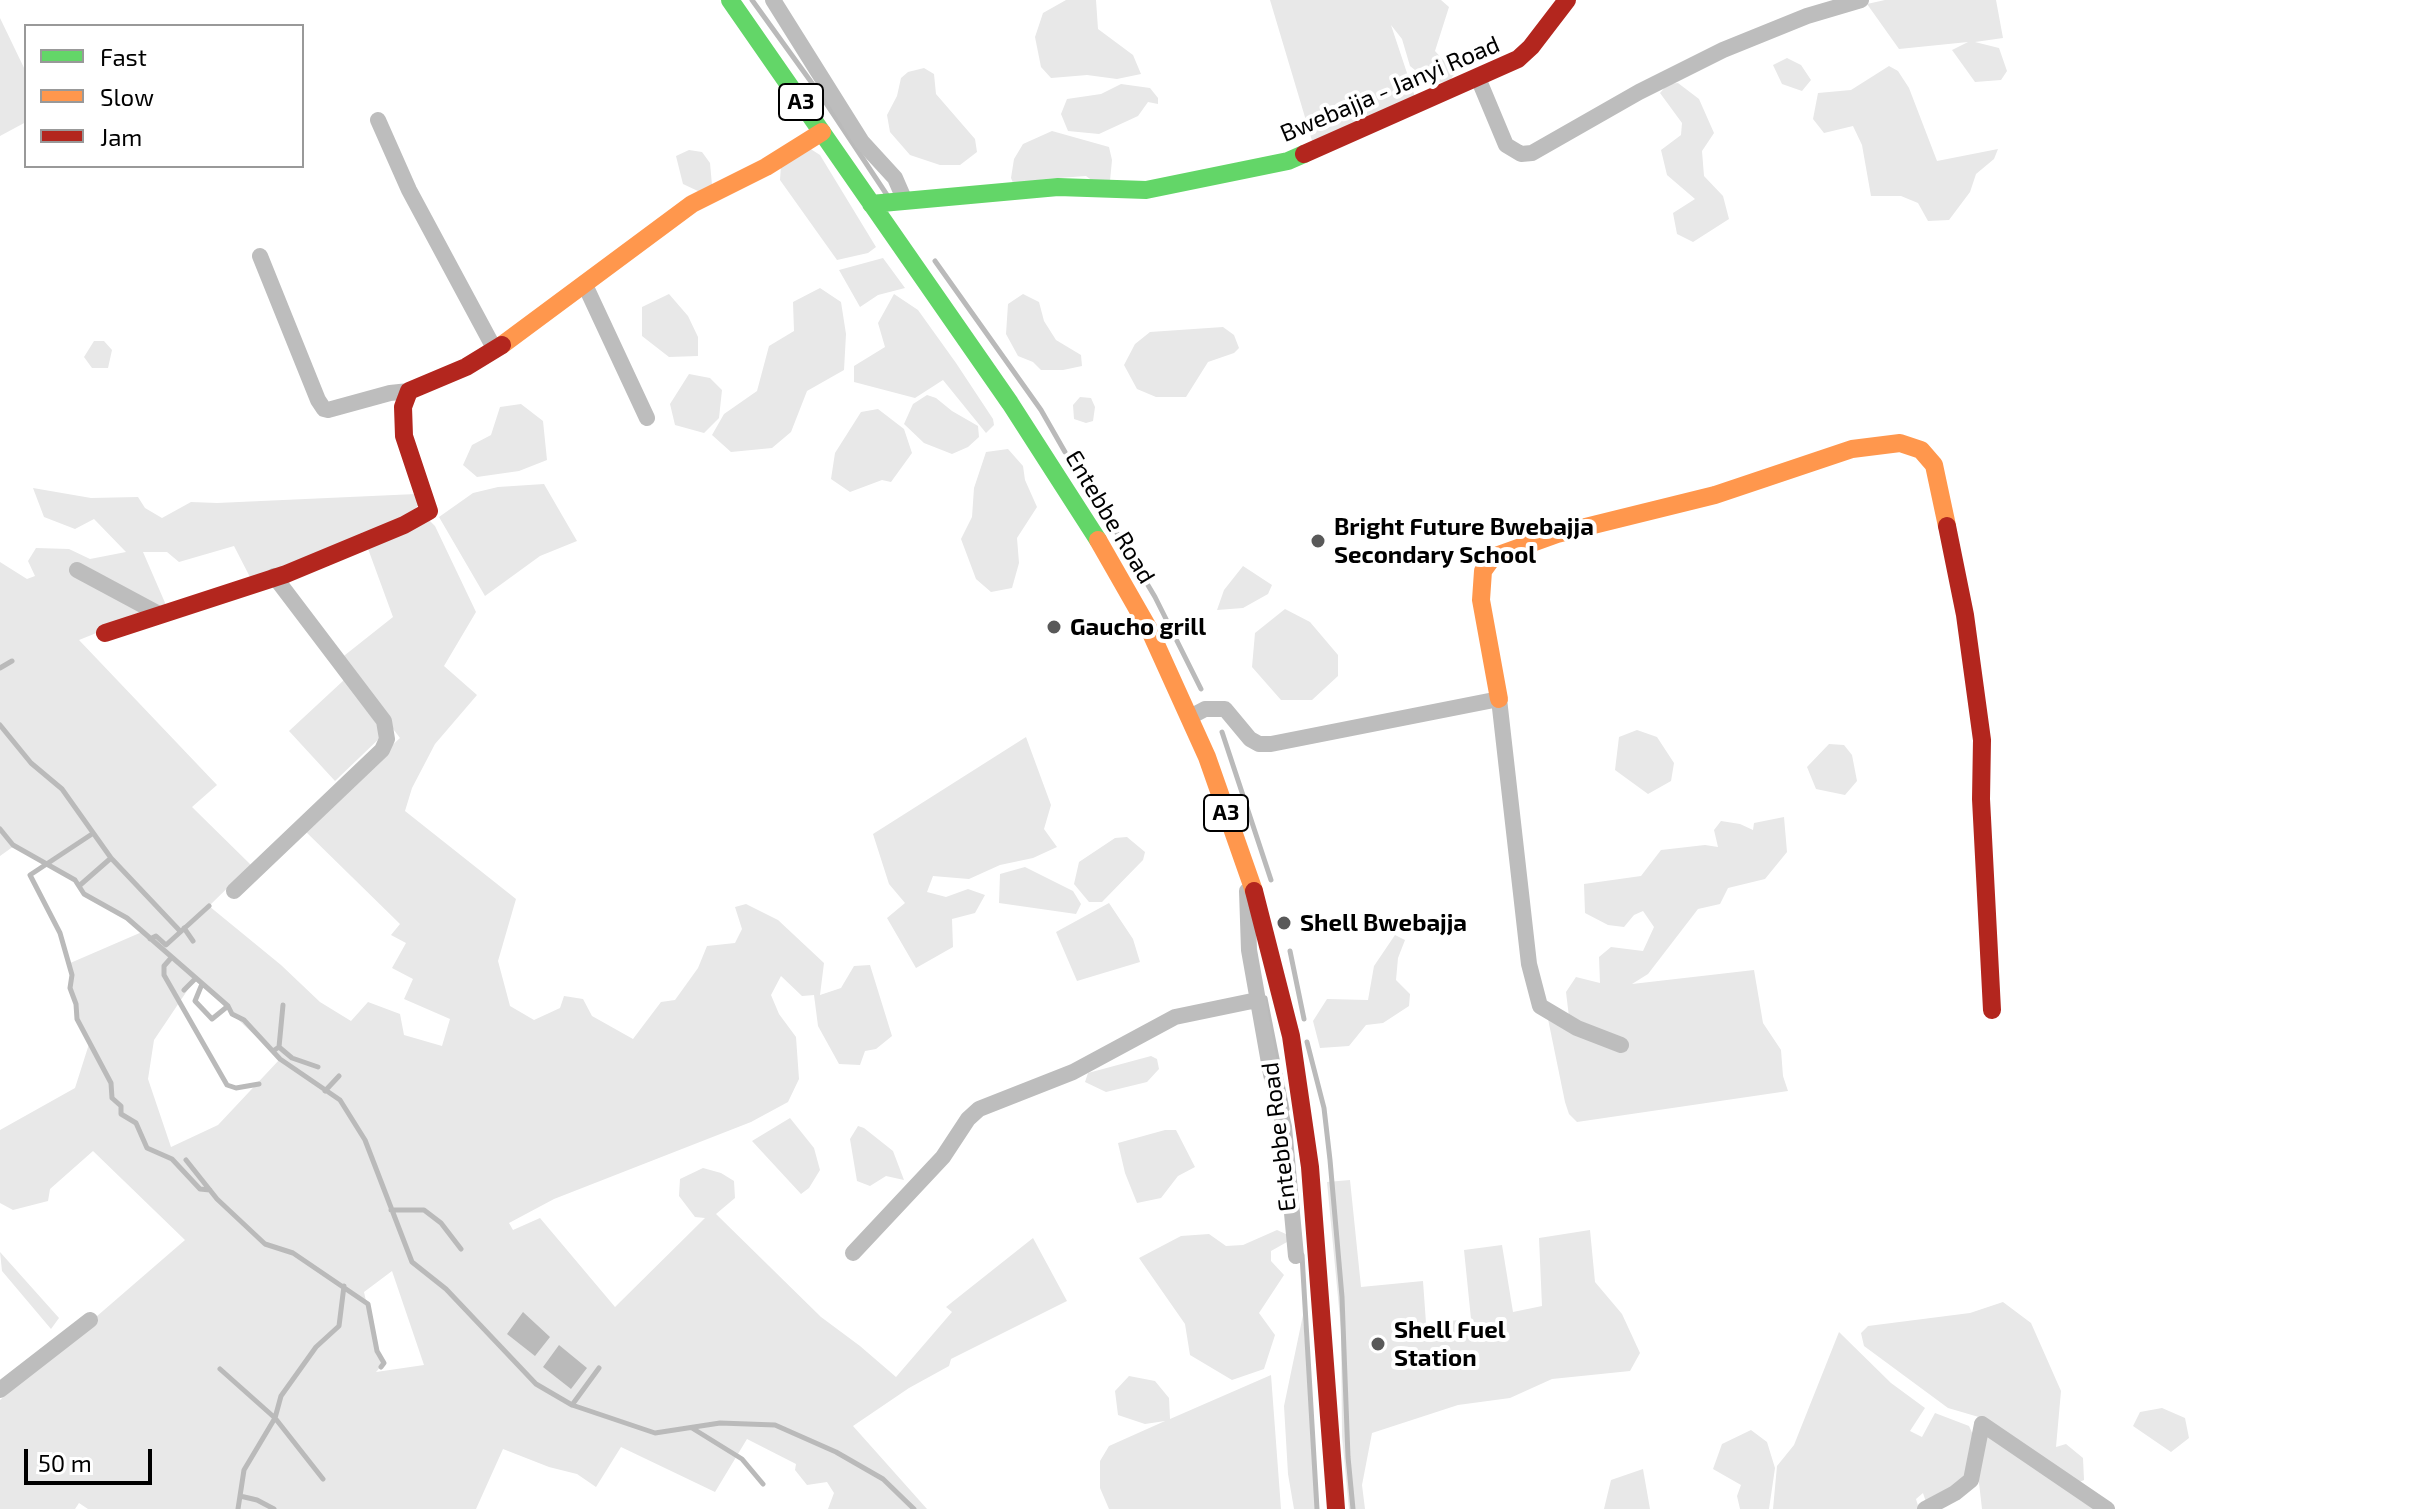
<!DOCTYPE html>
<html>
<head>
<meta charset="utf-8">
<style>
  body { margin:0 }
  #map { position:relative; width:2415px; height:1509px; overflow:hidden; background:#fff; font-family:"Exo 2",sans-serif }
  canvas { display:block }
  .legend { position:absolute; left:24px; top:24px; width:280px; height:144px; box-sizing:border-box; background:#fff; border:2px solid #999; margin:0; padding:10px 14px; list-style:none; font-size:24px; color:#000 }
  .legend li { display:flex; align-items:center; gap:16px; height:40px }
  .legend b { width:40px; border:2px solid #999 }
  .scale { position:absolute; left:24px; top:1449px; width:128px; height:36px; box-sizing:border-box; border:4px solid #000; border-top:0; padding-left:10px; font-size:24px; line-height:28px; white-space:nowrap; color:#000; -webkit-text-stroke:6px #fff; paint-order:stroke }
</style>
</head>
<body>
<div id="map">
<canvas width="2415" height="1509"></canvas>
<ul class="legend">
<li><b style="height:10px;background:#63d668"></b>Fast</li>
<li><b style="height:10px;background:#ff974d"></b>Slow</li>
<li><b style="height:10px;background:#b3261e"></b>Jam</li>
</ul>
<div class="scale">50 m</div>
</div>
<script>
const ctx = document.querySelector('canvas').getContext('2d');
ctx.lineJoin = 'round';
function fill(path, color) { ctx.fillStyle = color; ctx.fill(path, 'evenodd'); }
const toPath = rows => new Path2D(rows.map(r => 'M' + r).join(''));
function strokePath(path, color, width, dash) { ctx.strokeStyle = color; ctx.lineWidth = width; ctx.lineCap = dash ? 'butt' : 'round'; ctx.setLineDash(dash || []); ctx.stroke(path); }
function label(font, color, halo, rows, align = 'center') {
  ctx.font = font + ' "Exo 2",sans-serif'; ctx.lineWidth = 8; ctx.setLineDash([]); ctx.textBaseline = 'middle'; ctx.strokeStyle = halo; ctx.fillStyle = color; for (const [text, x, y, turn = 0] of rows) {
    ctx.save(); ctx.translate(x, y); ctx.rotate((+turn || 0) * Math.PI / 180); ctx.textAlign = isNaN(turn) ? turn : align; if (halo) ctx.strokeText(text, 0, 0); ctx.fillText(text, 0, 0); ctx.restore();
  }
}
const green = toPath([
  [1066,0,1096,0,1098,29,1133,55,1141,74,1117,79,1087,75,1051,78,1041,67,1035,37,1043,13],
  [1270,0,1441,0,1449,7,1435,51,1455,73,1449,82,1431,83,1410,66,1402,39,1391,25,1416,100,1313,144],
  [1885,0,1996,0,2003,38,1975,42,1999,48,2007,71,2001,80,1975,82,1952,50,1968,42,1899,49,1867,4],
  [0,18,26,72,26,122,0,136],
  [1787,58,1801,65,1811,80,1802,91,1782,84,1773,65],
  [1889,66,1898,71,1909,88,1937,161,1998,149,1994,159,1976,174,1970,192,1949,220,1928,221,1918,203,1901,196,1871,196,1862,145,1853,126,1824,133,1813,119,1818,93,1851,90],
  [924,68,934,74,936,94,975,139,977,152,960,165,940,165,910,155,890,132,887,115,897,96,901,78,908,72],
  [1678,83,1699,99,1714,133,1702,151,1704,176,1723,196,1729,219,1693,242,1677,234,1673,213,1695,199,1667,175,1661,150,1681,135,1682,123,1660,93,1668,84],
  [1121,84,1150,88,1158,98,1158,104,1148,102,1138,116,1099,134,1068,131,1061,114,1067,99,1101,94],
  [1052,131,1109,147,1112,160,1110,181,1100,186,1086,176,1045,179,1014,185,1011,178,1014,159,1023,144],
  [806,146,820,155,876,247,868,253,837,260,780,180,781,165],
  [689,150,702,152,710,163,712,185,700,192,683,184,676,156],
  [883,258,905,288,878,295,860,307,839,270],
  [820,288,841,302,846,334,844,370,807,391,791,432,772,448,731,452,712,435,724,414,757,391,769,346,794,331,793,302],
  [669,294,688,316,698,337,698,356,669,357,642,336,642,307],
  [894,294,918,310,956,363,993,419,994,425,986,433,943,380,915,398,854,382,854,366,885,347,878,323],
  [1023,294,1039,302,1044,321,1056,340,1081,355,1082,366,1063,370,1041,370,1033,362,1018,356,1006,334,1008,304],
  [1223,327,1234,335,1239,348,1234,353,1208,362,1186,397,1156,397,1137,389,1124,365,1135,344,1150,332],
  [94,341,104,341,112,350,108,368,92,368,84,357],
  [689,374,710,378,722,390,719,418,704,433,675,425,670,404],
  [927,395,936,398,952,411,978,426,979,437,968,447,952,454,924,443,904,424,913,404],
  [1080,397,1091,398,1095,407,1093,421,1086,423,1074,419,1073,405],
  [521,404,543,421,547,460,519,471,477,477,463,465,472,445,491,435,500,407],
  [878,409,904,429,912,453,891,482,882,480,850,492,831,479,835,453,861,412],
  [1008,449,1023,466,1025,480,1037,507,1017,538,1019,563,1012,588,991,592,976,579,961,539,972,517,974,488,986,452],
  [544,484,577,541,540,556,485,596,439,517,473,493,498,487],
  [33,488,91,498,138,497,145,508,162,518,191,502,217,503,416,494,420,503,405,522,251,579,234,546,179,562,167,552,143,552,166,605,79,640,217,785,192,807,251,865,209,906,281,965,320,1002,351,1021,368,1002,400,1014,404,1035,442,1046,450,1019,404,999,413,979,392,968,406,943,391,935,400,924,303,829,400,738,340,659,393,617,367,546,428,519,435,526,476,612,444,666,477,695,435,744,412,788,405,811,516,899,498,961,510,1006,534,1020,560,1008,564,996,583,999,592,1016,633,1039,661,1002,675,1000,698,968,707,946,735,943,742,929,735,907,746,904,778,920,824,963,820,995,841,988,854,966,870,965,892,1036,876,1049,865,1051,860,1065,839,1064,818,1026,814,995,802,996,781,976,771,995,779,1014,796,1037,799,1079,788,1102,751,1122,554,1199,509,1223,513,1230,540,1218,615,1307,705,1218,695,1217,679,1196,680,1179,703,1168,721,1173,734,1181,735,1198,716,1214,821,1317,860,1346,896,1377,952,1312,946,1307,1033,1238,1067,1301,951,1359,949,1366,909,1388,853,1426,927,1509,828,1509,834,1493,827,1482,807,1485,795,1470,796,1464,747,1439,715,1492,621,1447,596,1487,577,1474,549,1467,503,1449,476,1509,88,1509,79,1503,75,1509,0,1509,0,1400,185,1240,93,1151,50,1189,48,1201,13,1210,0,1203,0,1130,75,1088,89,1044,77,1019,68,964,142,932,127,918,84,894,75,880,14,846,0,856,0,562,27,579,35,576,28,561,36,548,69,549,90,559,126,552,94,519,75,529,44,517],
  [195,979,280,1059,218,1125,171,1147,148,1079,154,1040],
  [392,1271,424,1365,376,1372,384,1363,377,1351,364,1292],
  [1243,566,1272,585,1268,594,1243,608,1217,610,1224,590],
  [1285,609,1310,622,1338,655,1338,676,1312,700,1281,700,1252,667,1255,633],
  [344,680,384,734,335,781,289,731],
  [1637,730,1657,737,1674,763,1671,781,1648,794,1615,770,1619,737],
  [1026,737,1051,805,1044,829,1057,847,1033,858,1000,865,969,879,933,876,927,892,946,897,968,889,985,895,975,913,952,919,953,947,916,968,887,918,905,903,889,884,873,834],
  [1829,744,1844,745,1852,755,1857,781,1845,795,1816,789,1807,767],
  [1784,817,1787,852,1765,879,1728,888,1720,904,1698,909,1648,974,1632,984,1754,970,1763,1023,1781,1050,1783,1076,1788,1091,1577,1122,1569,1114,1565,1102,1548,1019,1569,1017,1566,992,1576,977,1600,983,1599,957,1611,947,1643,951,1654,927,1643,911,1634,915,1624,927,1608,925,1585,913,1584,884,1641,876,1661,850,1705,845,1718,847,1714,830,1721,821,1740,824,1753,830,1754,823],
  [1127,837,1145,852,1143,860,1102,902,1089,902,1074,884,1079,862,1115,838],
  [1025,867,1073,891,1081,904,1076,914,999,903,1000,874],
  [1109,903,1133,939,1140,962,1077,981,1056,932],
  [1395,935,1405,940,1398,958,1396,980,1410,994,1409,1006,1383,1023,1366,1025,1349,1046,1320,1048,1313,1021,1327,999,1368,1000,1374,966],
  [1151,1056,1157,1059,1159,1069,1147,1082,1106,1092,1085,1082,1088,1073],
  [790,1118,814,1148,820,1170,809,1188,801,1194,752,1141],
  [858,1126,864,1128,893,1151,904,1180,886,1176,870,1186,857,1181,850,1139],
  [1165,1130,1176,1130,1195,1167,1178,1176,1161,1198,1137,1203,1125,1173,1118,1143],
  [1350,1180,1361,1287,1423,1281,1426,1323,1471,1319,1464,1250,1502,1245,1513,1312,1542,1306,1539,1238,1590,1230,1595,1282,1622,1314,1640,1353,1630,1371,1552,1379,1510,1398,1458,1405,1372,1433,1362,1485,1365,1509,1349,1509,1342,1436,1341,1329,1327,1182],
  [1277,1230,1288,1235,1287,1242,1271,1251,1271,1261,1284,1275,1259,1313,1275,1335,1264,1369,1232,1380,1190,1355,1185,1324,1139,1258,1181,1236,1209,1234,1226,1246,1243,1245],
  [0,1252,59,1318,51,1329,2,1271],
  [2003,1302,2031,1323,2061,1391,2056,1447,2066,1444,2083,1458,2084,1480,2066,1488,2097,1509,1982,1509,1978,1474,1989,1420,1948,1408,1864,1346,1861,1333,1868,1326,1970,1313],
  [1303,1315,1308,1381,1319,1509,1294,1509,1288,1474,1284,1406],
  [1839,1332,1891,1383,1925,1408,1910,1431,1922,1437,1935,1413,1969,1426,1974,1437,1969,1476,1926,1502,1923,1493,1916,1499,1919,1509,1773,1509,1777,1466,1794,1445],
  [1271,1375,1281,1509,1109,1509,1100,1488,1100,1461,1109,1446,1165,1421,1145,1424,1118,1415,1115,1391,1129,1376,1155,1381,1169,1398,1170,1419],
  [2162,1408,2185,1418,2189,1438,2171,1452,2133,1426,2140,1412],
  [1751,1430,1767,1442,1775,1468,1769,1509,1740,1509,1737,1496,1741,1485,1713,1469,1722,1444],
  [1643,1469,1650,1509,1604,1509,1611,1480]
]);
const water = toPath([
  [523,1312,550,1337,535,1356,507,1334],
  [559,1345,587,1368,571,1389,543,1367]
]);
const stream = toPath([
  [752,0,822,97,887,195],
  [935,261,1041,410,1065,452],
  [1083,476,1155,597,1201,689],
  [0,668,12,661],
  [0,725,31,763,62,789,111,858,180,931],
  [1222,732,1271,880],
  [0,829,13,845,75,880,84,894,127,918,228,1006,232,1014,244,1020,280,1059,340,1100,365,1140,412,1262,446,1289,536,1384,572,1405,655,1433,720,1423,775,1425,836,1452,883,1479,914,1509],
  [92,834,30,875,60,933,72,975,70,988,76,1004,77,1019,111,1083,112,1098,121,1106,121,1114,136,1123,147,1148,172,1159,200,1189,210,1190],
  [79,886,111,858],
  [184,928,193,941],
  [150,939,156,936,166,945,209,906],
  [1290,951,1304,1019],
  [171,958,164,966,164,975,227,1085,236,1088,259,1084],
  [202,984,195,1001,212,1019,228,1006],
  [184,990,195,979],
  [1265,998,1287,1109],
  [1307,1042,1324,1108,1330,1160,1342,1297,1348,1457,1353,1509],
  [279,1047,283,1005],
  [273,1051,279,1047,292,1058,318,1067],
  [325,1091,339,1076],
  [186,1160,217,1199,265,1244,293,1253,368,1304,377,1351,384,1363,381,1367],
  [391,1210,424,1210,441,1223,461,1249],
  [1302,1255,1317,1509],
  [220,1369,275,1418,323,1479],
  [572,1405,599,1368],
  [692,1428,742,1459,763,1484],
  [240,1496,257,1500,274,1509],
  [238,1509,244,1470,275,1418,281,1396,316,1347,339,1326,344,1286]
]);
const street = toPath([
  [773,0,862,142,895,178,905,201],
  [1478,78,1506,145,1521,154,1532,153,1639,92,1723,50,1807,16,1861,0],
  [378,120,409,190,495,350],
  [260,256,318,400,324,409,328,410,390,393,409,391],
  [585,285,647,418],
  [77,570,159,614],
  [1190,717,1205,709,1225,709,1250,739,1259,744,1271,744,1499,699,1529,964,1540,1006,1577,1028,1621,1045],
  [234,891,382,750,387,739,384,721,274,576],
  [1247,891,1249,950,1271,1074,1284,1127,1296,1256],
  [853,1253,943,1157,968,1119,979,1109,1073,1072,1175,1017,1257,1000],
  [0,1390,90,1320],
  [1982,1424,2107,1509],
  [1925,1509,1955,1493,1971,1480,1982,1424]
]);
const fast = toPath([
  [730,0,1010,403,1098,540],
  [871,204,1058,187,1146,190,1288,161,1304,154]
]);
const slow = toPath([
  [502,345,692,204,766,167,822,132],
  [1098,540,1150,631,1207,757,1254,891],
  [1499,699,1481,600,1483,571,1493,557,1557,534,1715,495,1852,449,1900,443,1921,450,1934,465,1947,526]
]);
const jam = toPath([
  [1304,154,1518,59,1531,47,1567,0],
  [1947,526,1965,615,1982,740,1981,799,1992,1010],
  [105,633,286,574,404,525,429,511,404,436,403,407,409,391,466,367,502,345],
  [1254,891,1291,1036,1310,1167,1336,1509]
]);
const markers = [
  [1318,541,8,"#595959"],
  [1054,627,8,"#595959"],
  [1284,923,8,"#595959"],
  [1378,1344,8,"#595959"]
];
const shields = [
  [801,102,44],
  [1226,813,44]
];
const shieldNames = [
  ["A3",801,102],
  ["A3",1226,813]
];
const streetNames = [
  ["Bwebajja - Janyi Road",1390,89,-23],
  ["Entebbe Road",1110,517,59],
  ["Entebbe Road",1279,1137,-97]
];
const poiNames = [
  ["Bright Future Bwebajja",1334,527],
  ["Secondary School",1334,555],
  ["Gaucho grill",1070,627],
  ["Shell Bwebajja",1300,923],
  ["Shell Fuel",1394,1330],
  ["Station",1394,1358]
];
fill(green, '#e8e8e8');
fill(water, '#bababa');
strokePath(stream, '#bababa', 5);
strokePath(street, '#bdbdbd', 16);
strokePath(fast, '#63d668', 18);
strokePath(slow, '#ff974d', 18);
strokePath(jam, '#b3261e', 18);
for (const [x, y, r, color] of markers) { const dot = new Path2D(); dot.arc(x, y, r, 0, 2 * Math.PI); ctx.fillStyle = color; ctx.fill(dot); strokePath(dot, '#fff', 3); }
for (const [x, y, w] of shields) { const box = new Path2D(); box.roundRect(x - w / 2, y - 18, w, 36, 6); ctx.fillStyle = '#fff'; ctx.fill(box); strokePath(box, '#000', 2); }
label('bold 22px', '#000', null, shieldNames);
label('24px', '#000', '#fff', streetNames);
label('bold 24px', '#000', '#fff', poiNames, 'left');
</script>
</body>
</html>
